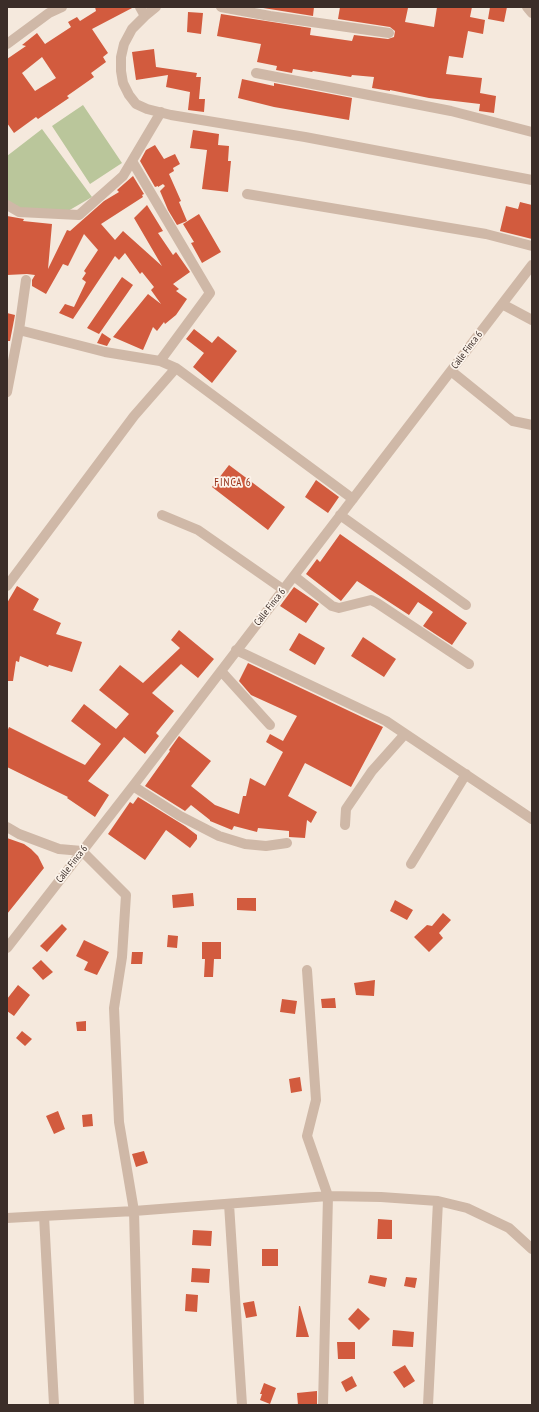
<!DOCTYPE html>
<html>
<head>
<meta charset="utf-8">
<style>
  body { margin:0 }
  #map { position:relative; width:539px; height:1412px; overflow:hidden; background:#f5e9dd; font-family:"PT Sans Narrow",sans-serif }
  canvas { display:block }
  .frame { position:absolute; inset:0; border:8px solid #3b2d28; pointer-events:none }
</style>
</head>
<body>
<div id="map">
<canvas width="539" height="1412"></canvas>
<div class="frame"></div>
</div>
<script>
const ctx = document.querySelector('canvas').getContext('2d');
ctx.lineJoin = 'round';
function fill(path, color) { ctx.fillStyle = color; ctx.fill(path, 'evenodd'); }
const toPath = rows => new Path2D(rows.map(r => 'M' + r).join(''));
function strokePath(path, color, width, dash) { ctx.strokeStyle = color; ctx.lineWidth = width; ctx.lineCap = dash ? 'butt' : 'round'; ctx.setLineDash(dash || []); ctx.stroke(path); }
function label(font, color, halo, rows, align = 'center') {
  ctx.font = font + ' "PT Sans Narrow",sans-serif'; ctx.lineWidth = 3.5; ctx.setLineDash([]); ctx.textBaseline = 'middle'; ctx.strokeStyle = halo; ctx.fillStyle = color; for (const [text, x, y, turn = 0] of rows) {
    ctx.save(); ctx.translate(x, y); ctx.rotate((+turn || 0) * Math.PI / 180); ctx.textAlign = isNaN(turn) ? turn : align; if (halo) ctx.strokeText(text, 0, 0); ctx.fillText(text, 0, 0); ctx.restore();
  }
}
const green = toPath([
  [83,105,122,163,90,184,52,126],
  [42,129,92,197,68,211,20,208,7,201,7,156]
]);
const building = toPath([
  [95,7,134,7,92,29,108,53,103,57,106,62,91,73,94,77,67,96,69,98,38,119,36,117,14,133,7,123,7,59,26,46,22,45,37,33,45,44,71,27,68,22,77,17,80,21,96,11],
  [42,57,56,78,35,91,22,73],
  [257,7,314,7,313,16],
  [340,7,398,7,408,8,405,22,434,27,437,7,472,7,470,17,485,20,483,34,468,31,463,58,449,56,446,74,482,78,480,93,496,96,494,113,479,111,480,104,429,98,390,90,390,91,372,88,374,77,352,75,351,77,313,71,312,72,293,69,292,73,276,70,277,66,257,62,261,44,217,36,221,14,311,28,310,35,352,41,354,35,388,39,394,37,395,31,390,27,338,19],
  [490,7,507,7,504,22,488,19],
  [188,12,203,13,201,34,187,32],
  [154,49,156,67,197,73,196,77,201,77,199,99,205,99,204,112,188,110,190,92,166,87,168,75,136,80,132,52],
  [242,79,274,86,274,83,352,98,349,120,274,107,238,98],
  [193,130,219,134,218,145,229,146,228,161,231,161,228,192,202,189,207,150,190,148],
  [155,145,164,159,175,154,180,164,173,168,174,171,169,174,181,201,179,202,187,221,177,225,168,210,160,191,165,186,163,184,158,187,158,186,155,187,140,161,146,150],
  [133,176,144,194,142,195,143,197,101,224,115,240,123,231,162,266,134,218,147,205,163,231,158,233,173,255,176,252,190,272,173,284,179,289,176,291,187,299,176,315,165,324,164,322,157,331,153,327,143,350,113,337,148,294,161,304,151,290,154,287,142,272,140,274,125,253,119,260,115,256,73,319,59,313,65,304,74,307,86,282,82,279,86,273,84,271,98,250,84,234,68,266,63,264,46,294,32,286,32,280,35,275,27,274,7,275,7,216,24,219,23,221,52,224,48,269,67,230,70,231,104,201,119,192,117,190],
  [520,202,532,205,532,239,500,231,506,206,518,209],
  [199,214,221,252,202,263,191,243,194,242,183,224],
  [122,277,133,285,99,334,87,328],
  [7,313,15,315,10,341,7,341],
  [194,329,212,343,218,336,237,351,212,383,193,367,204,353,186,339],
  [102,333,111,339,107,346,97,343],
  [229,465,285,507,268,530,212,487],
  [316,480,339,497,328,513,305,497],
  [340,534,467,623,452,645,423,626,433,612,418,602,409,615,357,581,341,601,306,574,317,559,320,562],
  [17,586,39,599,33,610,61,623,56,634,82,642,72,672,49,665,48,667,20,656,19,662,16,661,13,681,7,681,7,603],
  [294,587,319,604,306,623,280,606],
  [179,630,214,659,198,678,181,664,152,693,174,711,156,733,159,736,145,754,124,737,88,781,109,795,95,817,67,798,68,797,7,767,7,732,9,727,85,765,101,744,71,721,84,704,116,729,129,714,99,690,120,665,143,683,180,648,171,640],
  [299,633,325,648,315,665,289,650],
  [363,637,396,659,384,677,351,656],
  [248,663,383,727,351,787,305,763,288,796,317,812,311,823,307,820,305,838,289,837,289,831,258,828,257,832,234,826,232,830,210,821,210,820,191,805,185,811,145,786,170,751,169,750,179,736,211,761,191,786,215,805,239,814,243,796,246,796,250,778,265,786,283,752,266,742,270,734,283,741,297,716,251,695,239,681],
  [138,797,185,826,197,835,197,839,190,848,166,830,145,860,108,834,130,802,133,804],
  [7,838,24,844,31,849,38,856,44,868,7,914],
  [193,893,194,906,173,908,172,895],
  [237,898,256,898,256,911,237,910],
  [395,900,413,910,407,920,390,911],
  [443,913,451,920,439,933,443,938,429,952,414,937,427,925,432,926],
  [62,924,67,929,47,952,40,946],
  [168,935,178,936,177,948,167,947],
  [84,940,109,952,97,975,84,970,88,962,76,956],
  [202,942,221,942,221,959,214,959,213,977,204,977,205,959,202,959],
  [132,952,143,952,142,964,131,964],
  [41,960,53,972,43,980,32,968],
  [375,980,374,996,356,995,354,983],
  [18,985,30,995,14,1016,7,1011,7,999],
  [335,998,336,1008,322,1008,321,999],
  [282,999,297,1001,295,1014,280,1012],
  [86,1021,86,1031,77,1031,76,1022],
  [22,1031,32,1039,25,1046,16,1038],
  [300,1077,302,1091,291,1093,289,1079],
  [58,1111,65,1129,54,1134,46,1116],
  [92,1114,93,1126,83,1127,82,1115],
  [144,1151,148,1163,136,1167,132,1154],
  [378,1219,392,1220,392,1239,377,1239],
  [193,1230,212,1231,211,1246,192,1245],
  [262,1249,278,1249,278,1266,262,1266],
  [192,1268,210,1269,209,1283,191,1282],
  [370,1275,387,1278,385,1287,368,1283],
  [406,1277,417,1278,415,1288,404,1286],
  [186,1294,198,1295,197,1312,185,1311],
  [254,1301,257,1316,246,1318,243,1303],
  [299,1306,300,1306,309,1337,296,1337],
  [358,1308,370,1319,359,1330,348,1319],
  [393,1330,414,1332,413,1347,392,1346],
  [337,1342,355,1342,355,1359,338,1359],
  [405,1365,415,1381,404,1388,393,1372],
  [352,1376,357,1386,346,1392,341,1382],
  [264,1383,276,1388,270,1404,260,1400,262,1394,260,1394],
  [317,1391,317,1405,298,1405,297,1393]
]);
const minor = toPath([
  [140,7,145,16],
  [156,7,145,16,132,29,124,44,121,57,121,71,123,83,129,95,136,104,147,109,171,115,305,137,532,180],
  [221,7,270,16,389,33],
  [527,7,532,13],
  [7,44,49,13,62,7],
  [256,73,451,111,532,132],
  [132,161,210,293,160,361],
  [247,194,486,234,532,246],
  [7,205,19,212,79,215,123,176,161,112],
  [502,304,532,320],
  [19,330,105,352,160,361,176,368,353,499],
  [451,371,513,421,532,425],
  [7,392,19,330,26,280],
  [162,515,198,530,284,590],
  [340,515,466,605],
  [294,576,332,606,339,608,371,600,377,603,469,664],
  [7,586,134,416,176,368],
  [236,650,386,721,532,819],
  [221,671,270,725],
  [133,786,180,816,219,836,245,844,266,846,287,843],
  [345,825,346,809,372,771,405,734],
  [7,827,19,834,59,849,82,851,126,895,122,957,114,1008,119,1122,134,1211,139,1405],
  [411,864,466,774],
  [7,948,133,786,532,265],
  [307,970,316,1100,307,1136,328,1196,323,1405],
  [229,1204,242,1405],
  [44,1216,54,1405],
  [7,1218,134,1211,328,1196,381,1197,438,1201,467,1208,509,1228,532,1249],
  [428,1405,438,1201]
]);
const streetNames = [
  ["Calle Finca 6",467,350,-53],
  ["Calle Finca 6",270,607,-52],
  ["Calle Finca 6",72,864,-52]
];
const neighbourhoodNames = [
  ["FINCA 6",233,483]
];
fill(green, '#bac69b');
fill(building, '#d25b3e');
strokePath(minor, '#cfb8a7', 10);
label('10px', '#3b2d28', '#fcf3ea', streetNames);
ctx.letterSpacing = '1px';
label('11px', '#933019', '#fcf3ea', neighbourhoodNames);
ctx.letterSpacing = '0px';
</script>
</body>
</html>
